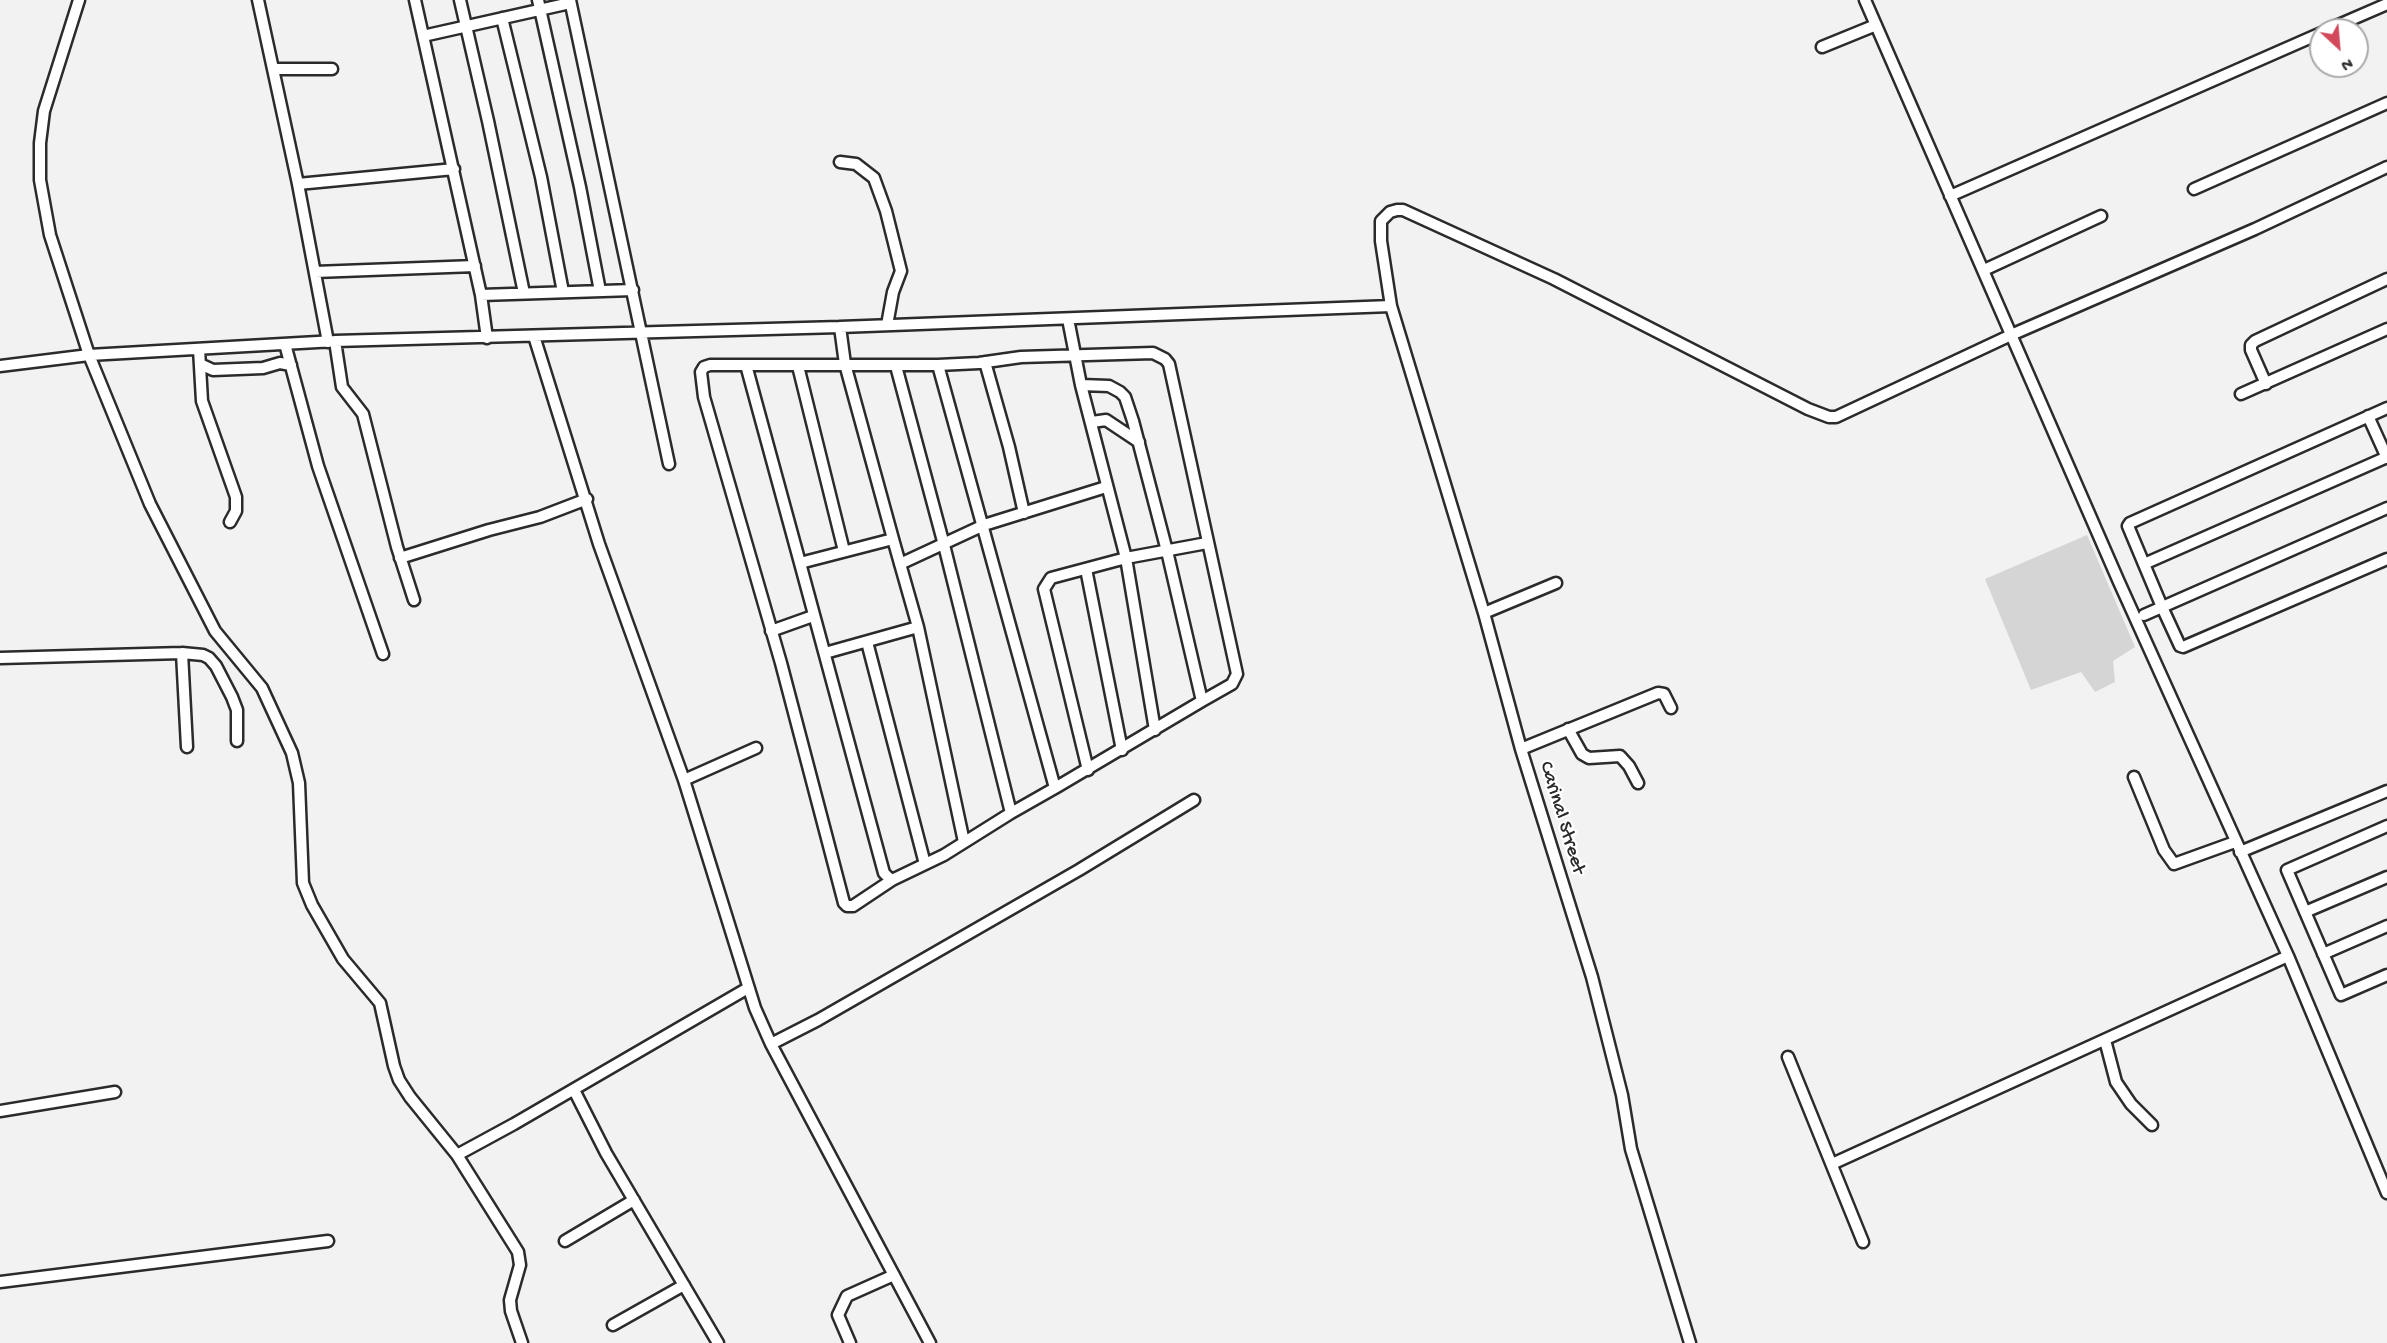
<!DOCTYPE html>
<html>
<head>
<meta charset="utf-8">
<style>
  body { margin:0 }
  #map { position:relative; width:2387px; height:1343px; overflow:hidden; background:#f2f2f2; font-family:"Gochi Hand",sans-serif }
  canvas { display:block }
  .north { position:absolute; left:2309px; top:18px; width:60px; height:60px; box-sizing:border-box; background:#fff; border:2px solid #aaa; border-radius:50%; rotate:154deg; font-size:16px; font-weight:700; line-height:24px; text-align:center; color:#2b2b2b }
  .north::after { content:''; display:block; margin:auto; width:21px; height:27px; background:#d1495b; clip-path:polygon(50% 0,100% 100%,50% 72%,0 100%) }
</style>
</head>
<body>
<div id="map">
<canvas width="2387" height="1343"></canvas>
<div class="north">N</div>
</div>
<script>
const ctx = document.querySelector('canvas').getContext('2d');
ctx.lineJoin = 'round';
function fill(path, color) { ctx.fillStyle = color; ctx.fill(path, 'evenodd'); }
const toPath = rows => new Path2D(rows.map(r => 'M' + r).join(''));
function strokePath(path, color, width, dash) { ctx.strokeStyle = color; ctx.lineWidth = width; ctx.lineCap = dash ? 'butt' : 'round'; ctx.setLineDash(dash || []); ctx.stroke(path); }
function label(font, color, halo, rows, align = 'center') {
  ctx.font = font + ' "Gochi Hand",sans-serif'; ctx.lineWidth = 4.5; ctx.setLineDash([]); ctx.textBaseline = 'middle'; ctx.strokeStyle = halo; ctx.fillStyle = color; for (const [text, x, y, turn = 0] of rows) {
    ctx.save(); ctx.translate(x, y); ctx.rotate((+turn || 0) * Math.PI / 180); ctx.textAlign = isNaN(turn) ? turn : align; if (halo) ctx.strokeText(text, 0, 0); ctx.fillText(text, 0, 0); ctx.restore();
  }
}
const green = toPath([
  [2087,535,2135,647,2113,661,2115,682,2095,692,2081,672,2031,690,1985,579]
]);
const minor = toPath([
  [79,0,44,111,40,143,40,180,50,235,89,355,150,504,215,631,262,688,292,753,299,783,303,883,312,905,343,959,380,1003,394,1066,399,1080,410,1097,457,1155,514,1124,748,988],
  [258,0,298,184,328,342],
  [415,0,481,295,487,338],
  [460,0,488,121,524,293],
  [538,0,580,187,600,291],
  [570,0,669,464],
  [1865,0,2119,582,2288,956,2387,1193],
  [502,18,541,177,563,292],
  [2327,30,2387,4],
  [423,36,570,3],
  [1822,47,1876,25],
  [273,69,332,69],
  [840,162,856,164,874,178,886,211,901,271,893,292,887,325],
  [298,184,454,169],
  [2194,189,2387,103],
  [1950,196,2321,33],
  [1984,270,2101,216],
  [315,272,475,266],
  [481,295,633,290],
  [1391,306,1484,613,1521,749,1592,977,1622,1095,1631,1149,1690,1343],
  [1068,319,1081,385,1126,558,1207,543],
  [840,327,845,364,893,539,800,563,746,365,710,365,704,367,701,372,704,397,781,663,844,903,847,906,853,906,892,880],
  [534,336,599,544,684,780,755,1008,771,1044,930,1343],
  [335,341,342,387,363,414,397,547,414,600],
  [285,344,318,466,383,654],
  [199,349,202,401,236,497,236,511,230,522],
  [985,362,1009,447,1024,513],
  [200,364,213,370,263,368,280,363,291,365],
  [746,365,938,365,979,363,1021,357,1153,353,1165,359,1169,364,1237,674,1232,684,1202,701],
  [0,366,89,355,335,341,840,327,1391,306,1381,241,1381,221,1390,212,1397,210,1403,210,1554,279,1808,409,1829,417,1836,417,2011,335,2255,229,2387,167],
  [798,366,844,551],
  [896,366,944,545,1011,813,1055,788,938,365],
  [2266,384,2251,350,2251,345,2255,341,2387,279],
  [2241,394,2387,329],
  [2387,408,2130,523,2128,526,2162,607,2180,646,2183,647,2387,559],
  [2368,416,2387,458],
  [1092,422,1106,420,1139,442],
  [893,539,918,627,964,842],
  [400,558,489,530,540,517,587,499],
  [800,563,884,873,888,877,892,880,944,855,1011,813],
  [900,564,984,525,1106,487],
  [2144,564,2387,457],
  [1086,569,1122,750],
  [1484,613,1556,583],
  [2144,615,2387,508],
  [771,631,813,616],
  [867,642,925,864],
  [182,653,187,747],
  [825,653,918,627],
  [0,658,182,653,203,655,209,658,216,666,232,697,237,710,237,741],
  [1568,729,1582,754,1589,758,1620,756,1629,766,1638,783],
  [1521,749,1658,693,1664,694,1671,708],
  [1088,770,1044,589,1051,578,1126,558,1155,730],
  [2134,777,2164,850,2174,864,2235,842],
  [684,780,756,748],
  [1055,788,1202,701,1167,551,1133,421,1125,397,1120,392,1109,386,1081,385],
  [2387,826,2287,870,2341,995,2387,975],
  [2240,852,2387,791],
  [2305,912,2387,877],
  [2323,954,2387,926],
  [2105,1040,2116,1082,2131,1104,2152,1125],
  [771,1044,818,1020,1079,870,1194,800],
  [1788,1057,1863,1242],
  [574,1090,606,1153,718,1343],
  [0,1111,115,1092],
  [457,1155,518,1252,520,1265,510,1300,511,1311,522,1343],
  [1832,1164,2288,956],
  [565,1241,634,1200],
  [0,1282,328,1241],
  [613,1325,684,1285],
  [850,1343,838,1315,847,1296,894,1275]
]);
const streetNames = [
  ["Carinal Street",1561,818,73]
];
fill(green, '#d5d5d5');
strokePath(minor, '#2b2b2b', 15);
strokePath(minor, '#fff', 10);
label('20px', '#2b2b2b', '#fff', streetNames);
</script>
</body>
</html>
